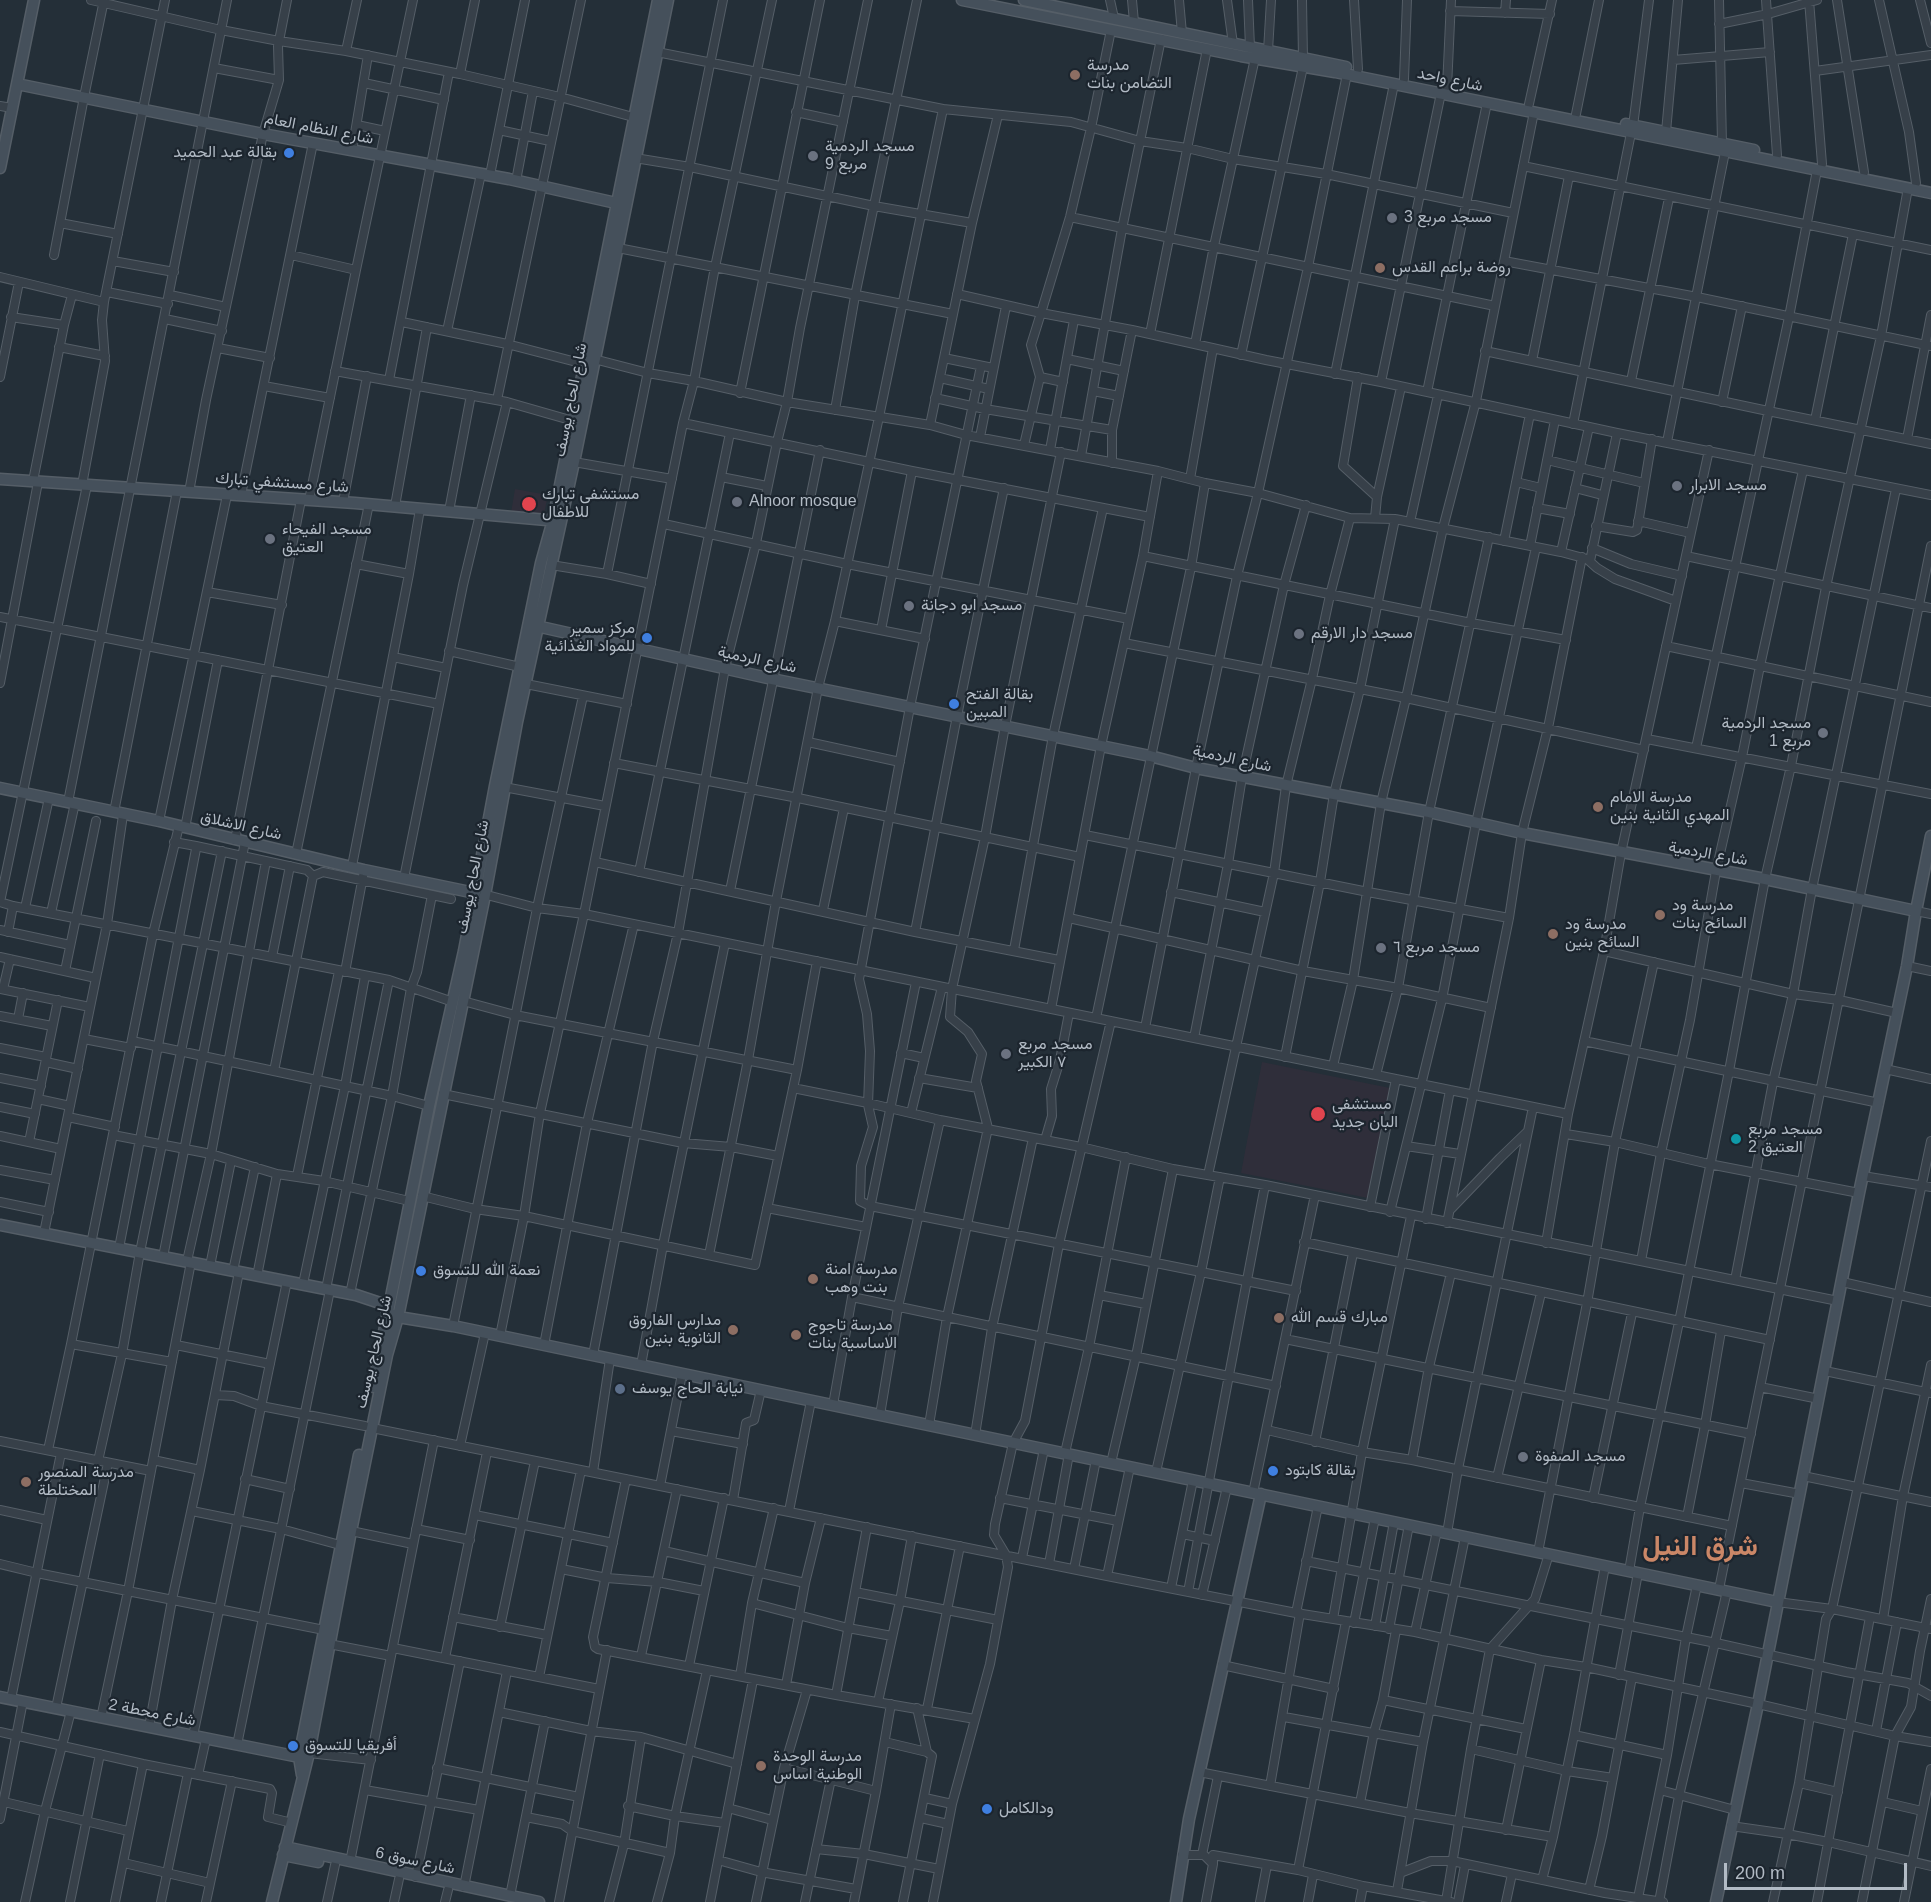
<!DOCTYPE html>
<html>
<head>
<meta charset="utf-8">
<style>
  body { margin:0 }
  #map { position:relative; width:1931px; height:1902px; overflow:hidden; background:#242f38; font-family:Arial,sans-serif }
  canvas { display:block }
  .scale { position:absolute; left:1724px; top:1863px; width:183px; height:27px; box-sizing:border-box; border:3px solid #b2bbc5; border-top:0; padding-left:8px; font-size:18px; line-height:21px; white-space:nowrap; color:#b2bbc5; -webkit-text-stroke:4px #1c252e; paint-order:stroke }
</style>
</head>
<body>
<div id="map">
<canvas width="1931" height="1902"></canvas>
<div class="scale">200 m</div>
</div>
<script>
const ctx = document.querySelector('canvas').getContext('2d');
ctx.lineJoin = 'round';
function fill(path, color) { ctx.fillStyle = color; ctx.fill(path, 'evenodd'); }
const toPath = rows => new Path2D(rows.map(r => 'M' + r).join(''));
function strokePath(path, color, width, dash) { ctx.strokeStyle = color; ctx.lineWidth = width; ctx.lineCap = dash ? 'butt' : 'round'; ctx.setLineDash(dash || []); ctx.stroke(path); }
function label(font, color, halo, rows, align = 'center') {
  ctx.font = font + ' Arial,Vazirmatn,sans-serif'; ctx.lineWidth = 4.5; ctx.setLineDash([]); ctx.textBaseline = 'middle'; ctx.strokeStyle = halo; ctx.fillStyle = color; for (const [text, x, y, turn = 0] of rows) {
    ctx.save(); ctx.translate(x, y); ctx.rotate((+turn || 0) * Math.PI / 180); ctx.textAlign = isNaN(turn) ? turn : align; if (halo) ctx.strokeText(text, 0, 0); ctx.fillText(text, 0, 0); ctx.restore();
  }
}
const medical = toPath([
  [515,489,548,495,543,519,511,513],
  [1262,1062,1390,1088,1368,1198,1241,1173]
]);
const street = toPath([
  [91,0,221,30,279,41,346,51,460,74,560,97,633,117],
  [1110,0,1114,18],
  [1132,0,1134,22],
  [1179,0,1182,33],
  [1227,0,1233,44],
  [1248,0,1250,47],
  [1302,0,1303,58],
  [1354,0,1358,69],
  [1719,0,1722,144],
  [1766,0,1777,155],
  [1809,0,1822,164],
  [1837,0,1864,172],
  [1879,0,1909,132,1916,183],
  [1920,0,1931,43],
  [1450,11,1550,14],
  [1505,13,1506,0],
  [1719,24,1768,14,1817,0],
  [346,51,357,0],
  [1268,51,1271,0],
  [657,52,943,109,1071,122,1140,141,1187,148,1233,159,1326,174,1513,213],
  [1673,60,1770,52],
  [214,68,279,80],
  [1815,71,1931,55],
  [460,74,475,0],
  [1404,79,1407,0],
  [364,83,444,100],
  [1447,88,1451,0],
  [1529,104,1552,0],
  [0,106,12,108],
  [796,112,843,122],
  [1576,114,1599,0],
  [357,125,385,131],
  [1633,126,1649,0],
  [499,130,550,141],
  [1666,132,1678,0],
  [352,151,368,55],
  [635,158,690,167,874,206,972,223],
  [1523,166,1931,250],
  [490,175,525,0],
  [516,181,533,91],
  [1070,217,1495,306],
  [60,223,118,234],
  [618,248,953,314],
  [54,255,84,97,104,0],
  [291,255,356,270],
  [113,261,174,272],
  [1504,261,1697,297,1931,346],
  [0,277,104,302],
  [107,292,168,304],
  [957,294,1041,313,1070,217,1091,128,1111,30],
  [170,295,226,307],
  [11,317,64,325,33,481],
  [165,319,222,331],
  [402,322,507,344,584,364],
  [64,325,72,295],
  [447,331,481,174],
  [1150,334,1207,49],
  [1195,344,1214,246,1255,58],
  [59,347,105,356],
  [218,348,270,358],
  [1485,351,1768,411,1931,444],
  [1241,355,1303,67],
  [590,358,648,373,694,381,787,402,930,425,966,435,1158,471,1205,483,1258,493,1350,518,1395,519,1561,552,1587,559,1597,568,1615,579,1676,601],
  [944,358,993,368],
  [1067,359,1124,371],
  [1532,361,1569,176],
  [981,366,910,707,859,979,867,1014,870,1051,868,1105,873,1127,861,1166,860,1201,870,1206,966,1225,1296,1291],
  [335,371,507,402,577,422],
  [1335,374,1394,84],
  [0,377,19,282],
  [1040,377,1063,382],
  [1358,377,1343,466,1377,497],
  [940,378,989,389],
  [389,380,449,72],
  [1631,381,1669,198],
  [1381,382,1441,93],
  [264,386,330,398],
  [1093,391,1119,396],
  [1427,392,1487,103],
  [740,393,820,0],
  [935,398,985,409,1112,430],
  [497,400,581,0],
  [1722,402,1742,306],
  [835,410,855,296,917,0],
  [1815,420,1853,234],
  [683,423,912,471,1150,517],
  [1573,424,1631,133],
  [930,425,972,223,998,115],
  [980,437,1006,306],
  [1907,439,1931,315],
  [1667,442,1725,152],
  [1024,445,1040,377,1031,345,1041,313,1132,330,1266,360,1381,382,1617,433,1931,495],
  [1050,450,1074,320],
  [1081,456,1122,229,1161,39],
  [1547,460,1644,483],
  [574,462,672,479],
  [1112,463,1112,430,1132,330],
  [721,477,767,486],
  [1190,479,1213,348],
  [1516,482,1541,488],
  [82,485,105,361,102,320,104,302,165,0],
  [1575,488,1602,495],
  [189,492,206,400,263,134,279,80,278,46,287,0],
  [241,495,313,143],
  [309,500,356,270,413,0],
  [343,502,367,376],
  [395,506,427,327],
  [1537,508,1570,514],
  [449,511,471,395],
  [1375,518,1377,497,1401,387],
  [1638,521,1690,533],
  [1410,522,1438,395],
  [664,524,847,564,1129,619],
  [1596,526,1633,532,1637,530,1652,439],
  [1504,541,1530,414],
  [1530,546,1555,420],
  [1592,548,1631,564,1682,576],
  [1561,552,1589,427],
  [1143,556,1471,623,1566,640],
  [1686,556,1931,608],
  [1590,561,1617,433],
  [356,564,409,574],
  [551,565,607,574,651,584],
  [607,574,723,0],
  [207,592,282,605],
  [0,617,439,704],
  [835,621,925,639],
  [881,630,912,471],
  [1124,643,1406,698,1644,750],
  [1666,646,1931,702],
  [449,651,520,667],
  [393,657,446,668],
  [0,683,38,482],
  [526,684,627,704],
  [1647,739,1931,794],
  [808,742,900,762],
  [1696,748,1789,317,1817,170],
  [614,763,798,798,1080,857],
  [504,787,605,806],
  [68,802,227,0],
  [114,812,177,491],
  [159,821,227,495],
  [185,828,218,660],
  [1085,835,1368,892,1509,918],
  [235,840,301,500],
  [196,846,307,870,313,876,323,872,451,899],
  [296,854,369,504],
  [595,862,915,932,1059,960],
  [352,866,409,574,420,509],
  [639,872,730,433],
  [404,878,463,585,507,402],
  [730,891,820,450],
  [1171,892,1265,912],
  [483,894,537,908,584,914,1568,1114],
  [0,902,13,906,389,980,453,1002],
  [0,902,87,485],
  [25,908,49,798],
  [823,910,844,808],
  [1916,911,1931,914],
  [51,913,75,803],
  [1069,918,1303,971,1398,988,1491,1008],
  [0,930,70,945],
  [8,932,13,906],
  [915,932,957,716,1004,488],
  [1014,950,1053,736,1103,508],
  [1604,951,1793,994,1839,1000,1897,1013],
  [0,957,96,978],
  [272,957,290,866],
  [1907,966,1931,971],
  [65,971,96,821],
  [345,972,363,876],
  [0,989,90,1007],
  [3,989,10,959],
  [463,1001,515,1015,797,1070],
  [1051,1009,1101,746,1143,556,1158,471],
  [0,1016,52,1026],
  [1096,1018,1191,567,1205,483],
  [18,1019,23,993],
  [1145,1028,1196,768,1237,576,1258,493,1308,267,1347,74],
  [1194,1038,1228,864,1242,777,1284,585,1306,505],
  [84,1039,131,1048],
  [132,1041,392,1096,429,1106],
  [1584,1041,1879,1103],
  [0,1048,46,1057],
  [901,1053,924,1058],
  [1285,1057,1320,882,1334,794,1360,689,1395,519],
  [46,1062,78,1069],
  [1333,1066,1353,980,1381,803,1406,698,1443,528,1476,401,1534,112],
  [1885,1069,1931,1079],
  [274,1071,313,876],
  [1376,1075,1398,988,1429,812,1489,537],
  [0,1078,41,1086],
  [919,1078,978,1088],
  [793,1088,868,1103,940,1120,1081,1147,1173,1169,1265,1185,1838,1301],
  [443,1094,683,1143,731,1147,778,1156],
  [38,1099,70,1106],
  [0,1107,35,1114],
  [911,1113,942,987],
  [68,1117,115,1127],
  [1566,1134,1615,1142,1709,1164,1859,1193],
  [113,1135,211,1154,277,1174,324,1181,409,1201],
  [0,1136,61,1149],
  [1045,1140,1052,1116,1051,1089,1060,1060,1069,1013],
  [29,1142,58,1000],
  [1406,1146,1460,1154],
  [0,1170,55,1180],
  [1208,1175,1274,873,1286,786,1312,679,1330,595,1350,518],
  [297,1176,339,971],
  [1863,1176,1931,1187],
  [422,1196,475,1209,524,1216,755,1265,797,1070,817,961],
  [0,1202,49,1212],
  [1370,1207,1396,1079],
  [767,1208,866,1227],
  [1451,1209,1500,1158,1527,1132],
  [1390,1212,1442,999,1476,823,1536,547],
  [1426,1219,1450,1090],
  [1447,1223,1509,918,1522,833,1548,728,1582,557],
  [44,1233,107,924,123,815],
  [1304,1242,1770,1340],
  [1546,1243,1568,1114,1604,951,1621,853,1709,450],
  [119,1248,196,849,196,846,174,842],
  [709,1255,748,1060,776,901,818,688,835,621,879,417,943,109],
  [163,1257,245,842],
  [187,1261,211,1154,266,861],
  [1641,1261,1661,1153,1690,1020,1716,871,1742,757,1760,666,1803,470],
  [210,1266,231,1161],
  [233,1271,255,1167],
  [257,1276,277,1174],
  [1735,1280,1773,1082,1793,994,1812,889,1896,489],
  [1842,1282,1931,1302],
  [303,1284,345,1086,365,976],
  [326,1289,389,980],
  [350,1294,392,1096,411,988,417,972,432,895],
  [1099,1295,1146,1304],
  [852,1297,1276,1386],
  [453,1326,537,908,583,696],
  [500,1336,524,1216,540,1113,584,914,683,423,694,381,715,267,772,0],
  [1285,1339,1751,1434],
  [71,1344,172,1362],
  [176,1345,270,1364],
  [544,1345,587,1123,634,924],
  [593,1355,653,1041,678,933,725,668,756,543,777,442,787,402,800,328,868,0],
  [641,1365,663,1245,725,943],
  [1825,1371,1931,1393],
  [1760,1387,1819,1399],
  [215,1395,234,1396,261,1406,365,1426],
  [833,1405,852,1297,916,982],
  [880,1415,898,1307,940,1120],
  [929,1425,947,1317,988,1128,976,1081,982,1054,968,1032,950,1017,952,989,985,837,1005,726,1061,452],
  [372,1428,1107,1576,1296,1613,1415,1632,1541,1660,1586,1667,1758,1704,1895,1736,1931,1742],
  [1267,1430,1362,1452,1412,1460,1732,1526],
  [671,1431,743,1444],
  [975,1435,992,1328,1033,1138],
  [0,1441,151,1471],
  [1315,1442,1353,1253],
  [460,1446,485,1333],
  [48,1450,71,1344,153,934,179,826],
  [1065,1453,1089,1347,1126,1157],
  [153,1460,200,1470],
  [1412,1460,1429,1367,1451,1273],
  [98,1461,122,1354,140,1252,222,851],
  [1111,1463,1136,1356,1173,1169],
  [593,1472,610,1359],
  [1156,1472,1201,1272,1220,1177],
  [1803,1476,1931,1502],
  [1497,1478,1541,1293],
  [245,1479,290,1489],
  [626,1479,593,1637,595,1647,598,1649,836,1695,975,1719],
  [1741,1483,1800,1494],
  [660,1486,682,1374],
  [1253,1493,1315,1195],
  [1000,1498,1118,1521],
  [1593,1498,1632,1313],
  [733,1500,746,1423,754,1420,761,1390],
  [0,1510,47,1520],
  [192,1511,281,1529,340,1545],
  [789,1511,811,1401],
  [475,1515,613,1543],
  [1687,1517,1705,1425,1721,1331],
  [416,1529,470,1540],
  [351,1531,413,1544],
  [1447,1533,1458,1469,1533,1107],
  [1183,1534,1215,1541],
  [664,1551,805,1583],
  [1538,1552,1587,1303,1615,1142,1654,962],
  [1022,1558,1044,1449],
  [1306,1561,1716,1643,1846,1672,1908,1683,1931,1696],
  [0,1564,37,1573,324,1630],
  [1049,1564,1069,1454],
  [561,1569,607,1578,658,1582,704,1591],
  [1074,1569,1096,1460],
  [1629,1571,1640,1507,1679,1322,1729,1071,1765,879,1791,766,1826,587,1881,336,1908,188],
  [1107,1576,1130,1467],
  [1171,1588,1193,1480],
  [1719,1589,1931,546],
  [855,1592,998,1620],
  [1188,1592,1265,1185],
  [1202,1595,1227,1487],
  [1777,1602,1832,1609,1931,1629],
  [752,1603,848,1628,892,1636],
  [1296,1613,1318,1506],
  [453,1617,547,1635],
  [1333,1619,1362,1452,1411,1216],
  [1883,1619,1903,1496,1931,1365],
  [1354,1623,1375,1518],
  [1375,1626,1394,1522],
  [500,1627,535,1461],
  [1389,1629,1409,1525],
  [1415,1632,1437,1531],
  [329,1644,391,1656],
  [393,1648,599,1689],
  [641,1656,677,1489],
  [445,1658,487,1452],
  [1222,1665,1334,1689],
  [689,1666,724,1498],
  [1619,1675,1638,1573],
  [740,1676,752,1603,774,1508],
  [539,1677,581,1470],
  [786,1685,805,1583,821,1518],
  [836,1695,867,1527],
  [11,1699,61,1453],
  [1383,1700,1526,1729],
  [878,1702,900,1601,912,1536],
  [56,1708,108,1463],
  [917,1708,927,1752],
  [927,1709,960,1546],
  [499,1712,591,1731,641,1737,737,1764],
  [1284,1717,1423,1742],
  [101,1718,128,1591,191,1262],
  [149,1727,172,1600,200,1470,239,1272],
  [1876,1731,1897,1622],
  [0,1732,143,1764,270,1789,272,1793,268,1817,292,1823],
  [1574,1735,1667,1755],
  [193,1736,287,1281],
  [885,1742,927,1752,932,1756,903,1902],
  [237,1745,330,1290],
  [1471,1749,1567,1771,1613,1778],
  [309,1753,371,1760],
  [437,1768,579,1797],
  [784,1768,876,1791],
  [1199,1772,1410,1813,1553,1837],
  [198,1775,206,1739],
  [1799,1783,1838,1792],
  [1270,1786,1300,1613],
  [365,1790,479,1810],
  [1660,1790,1735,1810],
  [925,1798,952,1804],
  [4,1802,128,1831],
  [1883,1802,1922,1811],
  [1360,1803,1374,1732,1383,1700,1396,1630],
  [628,1806,675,1816,725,1823],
  [728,1808,772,1820],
  [526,1817,562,1824,572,1831,670,1853],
  [921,1818,948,1824],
  [0,1819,23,1701],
  [1731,1826,1787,1834,1828,1842,1931,1866],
  [1506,1830,1541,1660],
  [816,1849,864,1854,939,1869],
  [1182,1855,1204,1855,1213,1864,1213,1855,1298,1870,1363,1886,1451,1902],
  [1202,1855,1218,1776],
  [718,1860,761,1872,856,1889],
  [350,1862,434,1440],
  [124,1863,210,1883],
  [1298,1870,1346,1621],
  [1400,1873,1431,1861,1452,1861,1605,1893,1663,1902],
  [416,1877,460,1661],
  [1542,1880,1553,1837,1574,1735,1605,1566],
  [464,1887,507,1671],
  [1589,1890,1602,1836,1632,1677],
  [1397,1891,1423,1742,1465,1537],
  [510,1896,545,1721],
  [1638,1898,1667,1755,1686,1637,1697,1585],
  [1446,1901,1471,1749,1490,1649,1535,1599,1549,1554],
  [25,1902,45,1811,71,1711],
  [70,1902,100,1754],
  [115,1902,143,1764],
  [161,1902,188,1773],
  [206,1902,232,1781],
  [327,1902,335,1865],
  [394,1902,399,1879],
  [445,1902,448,1890],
  [559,1902,607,1650],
  [609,1902,624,1844,641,1737],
  [657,1902,670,1853,675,1816,707,1670],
  [710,1902,753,1680],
  [756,1902,784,1768,807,1690],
  [805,1902,831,1779],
  [854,1902,876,1791,891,1704],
  [933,1902,952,1804,990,1664,1008,1567,1006,1555,994,1535,995,1524,1013,1443,1025,1421,1059,1244,1111,1021],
  [1206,1902,1213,1864],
  [1260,1902,1267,1865],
  [1308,1902,1313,1875],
  [1360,1902,1363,1886],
  [1458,1902,1465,1865],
  [1506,1902,1512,1874],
  [1659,1902,1679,1796,1727,1591],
  [1773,1902,1799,1783,1826,1619,1832,1609,1931,1141],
  [1817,1902,1870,1617],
  [1862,1902,1895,1736,1911,1707,1920,1651,1931,1599],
  [1904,1902,1931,1769]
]);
const secondary = toPath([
  [962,0,1241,56,1335,72,1931,193],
  [1024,0,1346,67],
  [17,84,263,134,509,179,616,203],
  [1626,124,1754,150],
  [0,168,34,0],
  [0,479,355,503,558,521],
  [532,625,772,679,1150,756,1196,768,1429,812,1522,833,1765,879,1916,911],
  [0,788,159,821,364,870,475,893],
  [0,1225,356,1295,383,1304,388,1313,398,1317,453,1326,1777,1602],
  [373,1387,429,1106,464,951,495,786,541,563,553,520,658,0],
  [0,1697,304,1758],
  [302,1775,299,1757,359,1455],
  [285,1847,539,1902],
  [283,1855,318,1862],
  [272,1902,309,1753,351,1531,387,1355,398,1317,485,895,517,722,574,462,668,0],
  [1176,1902,1189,1819,1261,1494],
  [1716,1902,1758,1704,1859,1193,1907,966,1916,911,1931,836]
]);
const markers = [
  [1075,75,6,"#8d6e63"],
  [289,153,6,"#3f7fe0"],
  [813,156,6,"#6b7280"],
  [1392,218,6,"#6b7280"],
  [1380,268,6,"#8d6e63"],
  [1677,486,6,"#6b7280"],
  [737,502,6,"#6b7280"],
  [529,504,8,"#e0444e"],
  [270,539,6,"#6b7280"],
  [909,606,6,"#6b7280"],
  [1299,634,6,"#6b7280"],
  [647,638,6,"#3f7fe0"],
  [954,704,6,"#3f7fe0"],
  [1823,733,6,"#6b7280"],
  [1598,807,6,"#8d6e63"],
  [1660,915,6,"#8d6e63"],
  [1553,934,6,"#8d6e63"],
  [1381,948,6,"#6b7280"],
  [1006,1054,6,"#6b7280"],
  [1318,1114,8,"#e0444e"],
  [1736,1139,6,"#0f9aa8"],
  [421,1271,6,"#3f7fe0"],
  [813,1279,6,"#8d6e63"],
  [1279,1318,6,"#8d6e63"],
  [733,1330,6,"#8d6e63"],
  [796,1335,6,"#8d6e63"],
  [620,1389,6,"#5c6f8a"],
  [1523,1457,6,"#6b7280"],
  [1273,1471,6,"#3f7fe0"],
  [26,1482,6,"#8d6e63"],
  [293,1746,6,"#3f7fe0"],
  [761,1766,6,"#8d6e63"],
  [987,1809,6,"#3f7fe0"]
];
const poiNames = [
  ["مدرسة",1087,66],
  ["التضامن بنات",1087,84],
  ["مسجد الردمية",825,147],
  ["مربع 9",825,165],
  ["بقالة عبد الحميد",277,153,"right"],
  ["مسجد مربع 3",1404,218],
  ["روضة براعم القدس",1392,268],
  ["مسجد الابرار",1689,486],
  ["مستشفى تبارك",542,495],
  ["للاطفال",542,513],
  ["Alnoor mosque",749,502],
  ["مسجد الفيحاء",282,530],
  ["العتيق",282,548],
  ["مسجد ابو دجانة",921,606],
  ["مركز سمير",635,629,"right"],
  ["للمواد الغذائية",635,647,"right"],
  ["مسجد دار الارقم",1311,634],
  ["بقالة الفتح",966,695],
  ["المبين",966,713],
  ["مسجد الردمية",1811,724,"right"],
  ["مربع 1",1811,742,"right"],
  ["مدرسة الامام",1610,798],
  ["المهدي الثانية بنين",1610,816],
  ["مدرسة ود",1672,906],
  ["السائح بنات",1672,924],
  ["مدرسة ود",1565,925],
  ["السائح بنين",1565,943],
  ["مسجد مربع ٦",1393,948],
  ["مسجد مربع",1018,1045],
  ["٧ الكبير",1018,1063],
  ["مستشفى",1332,1105],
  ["البان جديد",1332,1123],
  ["مسجد مربع",1748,1130],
  ["2 العتيق",1748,1148],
  ["مدرسة امنة",825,1270],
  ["بنت وهب",825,1288],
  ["نعمة الله للتسوق",433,1271],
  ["مبارك قسم الله",1291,1318],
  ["مدارس الفاروق",721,1321,"right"],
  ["الثانوية بنين",721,1339,"right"],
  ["مدرسة تاجوج",808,1326],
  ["الاساسية بنات",808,1344],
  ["نيابة الحاج يوسف",632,1389],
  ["مسجد الصفوة",1535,1457],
  ["بقالة كابتود",1285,1471],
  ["مدرسة المنصور",38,1473],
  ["المختلطة",38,1491],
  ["أفريقيا للتسوق",305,1746],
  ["مدرسة الوحدة",773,1757],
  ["الوطنية اساس",773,1775],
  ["ودالكامل",999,1809]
];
const streetNames = [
  ["شارع واحد",1450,80,12],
  ["شارع النظام العام",319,129,11],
  ["شارع الحاج يوسف",571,400,-79],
  ["شارع مستشفي تبارك",282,483,4],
  ["شارع الردمية",757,660,12],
  ["شارع الردمية",1232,759,12],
  ["شارع الاشلاق",241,826,13],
  ["شارع الردمية",1708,854,10],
  ["شارع الحاج يوسف",473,877,-79],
  ["شارع الحاج يوسف",374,1352,-77],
  ["شارع محطة 2",152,1713,11],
  ["شارع سوق 6",415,1861,12]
];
const townNames = [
  ["شرق النيل",1700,1547]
];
fill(medical, '#2f2e3a');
strokePath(street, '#555e67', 10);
strokePath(secondary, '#555e67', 13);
strokePath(street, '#374049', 8);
strokePath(secondary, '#45505b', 10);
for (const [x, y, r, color] of markers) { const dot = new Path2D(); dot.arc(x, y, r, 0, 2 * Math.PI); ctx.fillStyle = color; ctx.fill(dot); strokePath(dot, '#1c252e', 2); }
label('16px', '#b2bbc5', '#1c252e', poiNames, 'left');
label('16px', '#b2bbc5', '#1c252e', streetNames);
label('bold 28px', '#cb8767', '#1c252e', townNames);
</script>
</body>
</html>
